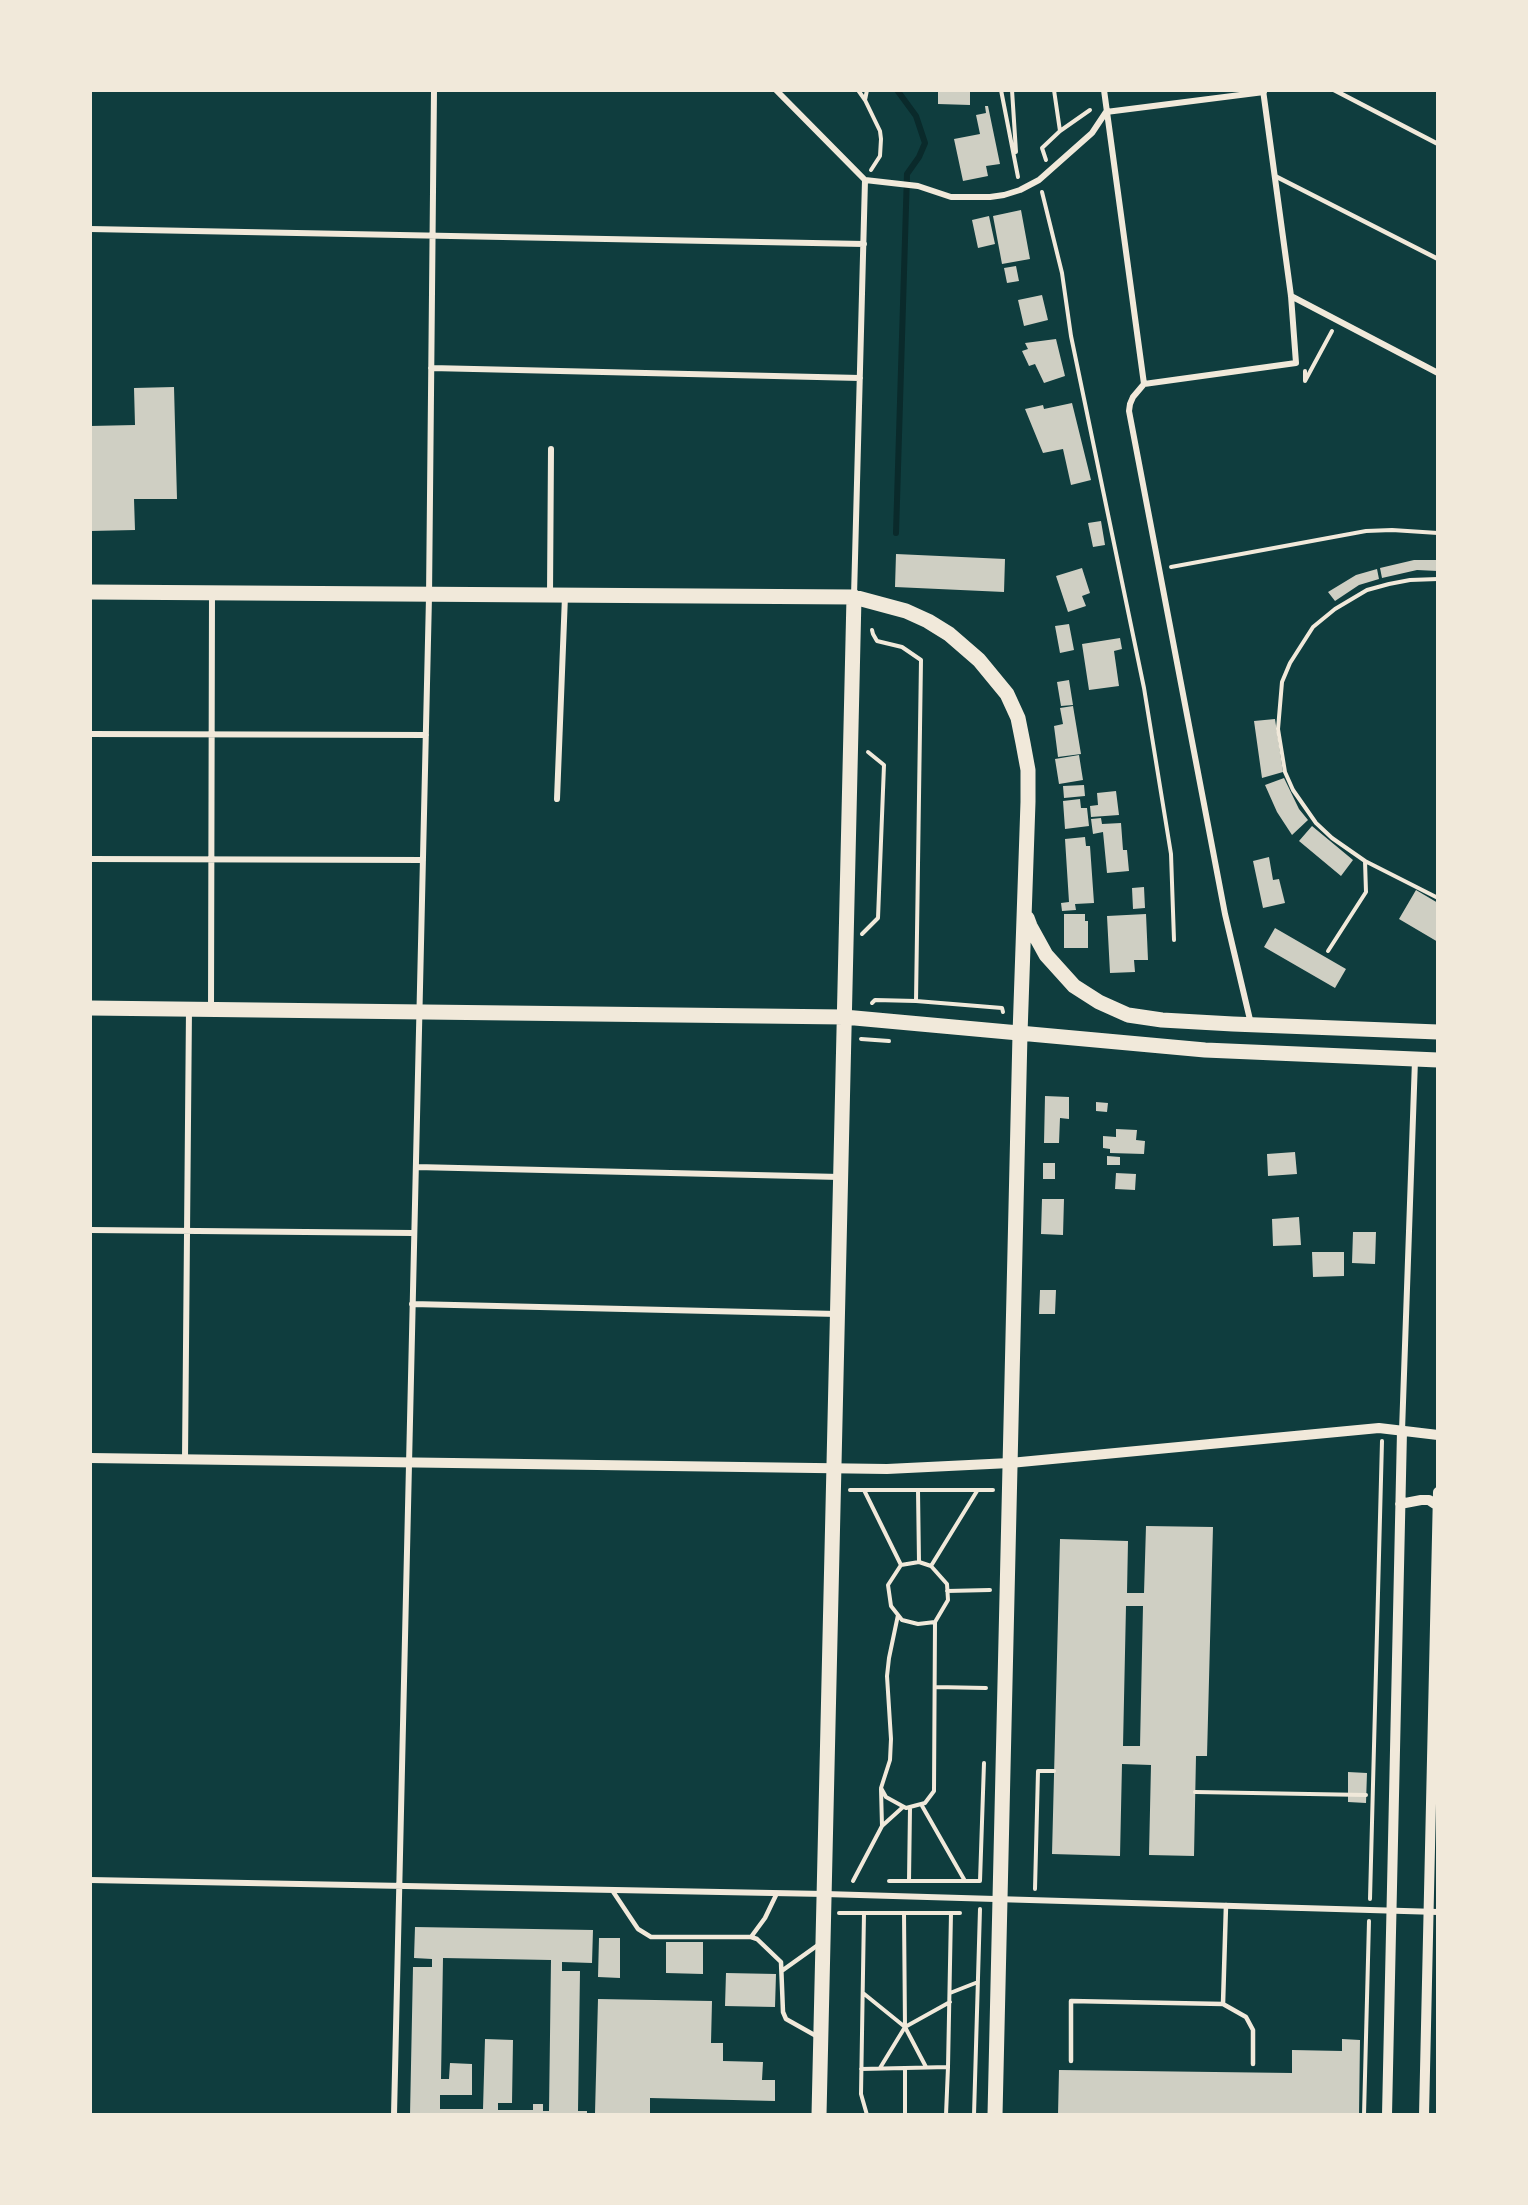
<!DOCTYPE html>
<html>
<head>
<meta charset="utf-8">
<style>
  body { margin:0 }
  #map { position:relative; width:1528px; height:2205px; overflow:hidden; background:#0f3d3e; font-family:Montserrat,sans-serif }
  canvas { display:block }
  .frame { position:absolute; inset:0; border:92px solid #f1e9da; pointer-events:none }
</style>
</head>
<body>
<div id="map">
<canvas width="1528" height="2205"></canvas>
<div class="frame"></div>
</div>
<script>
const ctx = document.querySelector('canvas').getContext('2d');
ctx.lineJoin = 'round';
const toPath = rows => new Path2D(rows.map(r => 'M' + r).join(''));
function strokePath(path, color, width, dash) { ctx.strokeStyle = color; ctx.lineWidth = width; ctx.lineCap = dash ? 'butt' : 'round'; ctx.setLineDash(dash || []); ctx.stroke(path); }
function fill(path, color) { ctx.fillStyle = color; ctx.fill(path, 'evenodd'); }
const stream = toPath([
  [896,533,907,174,919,157,925,143,916,116,897,90]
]);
const building = toPath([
  [938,90,970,90,970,105,938,104],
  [985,106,988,106,1000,164,986,166,988,176,963,181,954,139,980,134,976,115,986,113],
  [1021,210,1030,259,1002,264,993,216],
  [989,216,995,244,978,248,972,220],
  [1016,266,1019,281,1007,283,1004,268],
  [1042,295,1048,320,1024,326,1018,300],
  [1056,339,1065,376,1044,383,1035,364,1029,366,1022,351,1028,349,1025,343],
  [174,387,177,499,134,499,135,530,90,531,90,426,135,425,134,388],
  [1072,403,1091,480,1071,485,1063,449,1043,453,1025,409,1043,405,1044,409],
  [1101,521,1105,545,1093,547,1088,523],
  [896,554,1005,559,1004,592,895,587],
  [1414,560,1438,560,1438,571,1417,570,1382,578,1380,568],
  [1082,568,1090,593,1082,596,1086,606,1068,612,1056,576],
  [1377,569,1379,579,1359,585,1335,601,1328,592,1356,575],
  [1069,624,1074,650,1060,653,1055,626],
  [1120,638,1122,649,1114,651,1119,686,1089,690,1082,644],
  [1069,680,1073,705,1061,706,1057,682],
  [1073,706,1081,754,1058,757,1054,726,1063,724,1060,708],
  [1275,719,1283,772,1262,778,1254,721],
  [1079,755,1083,780,1059,784,1055,759],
  [1284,778,1299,809,1308,820,1292,835,1277,812,1265,785],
  [1084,785,1085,796,1064,798,1063,786],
  [1116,791,1119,815,1091,817,1090,806,1098,805,1097,793],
  [1080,799,1081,808,1087,808,1089,826,1065,829,1063,801],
  [1101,818,1102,824,1121,823,1123,850,1127,850,1129,871,1107,873,1103,832,1093,834,1091,819],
  [1312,826,1353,860,1341,876,1299,841],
  [1085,837,1086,846,1090,846,1094,903,1075,904,1076,910,1062,911,1061,903,1069,902,1065,839],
  [1269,857,1273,880,1279,879,1285,903,1263,908,1253,861],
  [1144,887,1145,908,1133,909,1132,888],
  [1416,890,1438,903,1438,942,1399,919],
  [1064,914,1085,914,1085,921,1088,921,1088,948,1064,948],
  [1146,914,1148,960,1134,960,1135,972,1110,973,1107,916],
  [1275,928,1346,969,1335,988,1264,947],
  [1045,1096,1069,1097,1069,1119,1060,1118,1059,1143,1044,1143],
  [1096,1102,1108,1103,1107,1112,1096,1111],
  [1116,1129,1137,1130,1136,1140,1145,1141,1144,1154,1110,1153,1110,1149,1103,1148,1103,1136,1116,1137],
  [1295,1152,1297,1174,1268,1176,1267,1154],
  [1107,1156,1120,1157,1120,1165,1107,1165],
  [1043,1163,1055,1163,1055,1179,1043,1179],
  [1116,1173,1136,1174,1135,1190,1115,1189],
  [1042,1199,1064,1199,1063,1235,1041,1234],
  [1299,1217,1301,1245,1273,1246,1272,1219],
  [1353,1232,1376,1232,1375,1264,1352,1263],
  [1312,1252,1344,1252,1344,1276,1313,1277],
  [1040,1290,1056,1290,1055,1314,1039,1314],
  [1146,1526,1213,1527,1207,1756,1196,1756,1194,1856,1149,1855,1151,1765,1122,1764,1120,1856,1052,1854,1060,1539,1128,1541,1127,1593,1144,1593],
  [1126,1606,1143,1606,1140,1746,1123,1746],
  [1348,1772,1367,1773,1366,1803,1348,1802],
  [415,1927,593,1930,592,1963,562,1962,562,1971,580,1971,578,2111,587,2111,587,2115,410,2115,413,1967,432,1967,432,1959,414,1958],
  [443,1958,551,1960,549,2111,543,2111,543,2104,533,2104,533,2110,498,2110,498,2103,512,2103,513,2040,485,2039,483,2109,440,2109,440,2095,472,2095,472,2064,450,2063,449,2079,441,2079],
  [599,1938,620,1938,620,1978,598,1977],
  [666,1942,703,1942,703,1974,666,1973],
  [726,1973,776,1974,775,2007,725,2006],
  [598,1999,712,2001,711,2043,723,2043,723,2061,763,2062,762,2080,775,2080,775,2101,650,2098,650,2115,595,2113],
  [1342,2039,1360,2040,1359,2115,1058,2115,1059,2070,1292,2073,1292,2050,1342,2051]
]);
const path = toPath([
  [858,90,865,100],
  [867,90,865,100,880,131,881,139,880,156,871,170],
  [1001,90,1018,177],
  [1012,90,1016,152],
  [1054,90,1060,131],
  [1046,160,1042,148,1060,131,1090,110],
  [1042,192,1062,273,1071,336,1144,688,1171,854,1174,940],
  [1305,371,1305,381,1332,331],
  [1171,567,1366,531,1392,530,1438,533],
  [872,630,873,634,877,641,902,647,921,660,916,1001,875,1000,872,1003],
  [1365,861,1438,898],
  [862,934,878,918,884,765,868,752],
  [1328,951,1366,892,1365,861,1332,838,1316,823,1293,790,1285,772,1278,729,1282,682,1290,663,1313,627,1335,609,1367,590,1389,584,1410,580,1438,579],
  [916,1001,1002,1008,1003,1012],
  [861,1039,889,1041],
  [850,1490,993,1490],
  [864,1490,901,1565,919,1562,931,1566,977,1491],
  [918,1490,919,1562],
  [901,1565,888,1585,891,1606,902,1620,918,1624,935,1622,948,1600,947,1584,931,1566],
  [947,1591,990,1590],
  [898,1615,889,1658,887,1676,891,1739,890,1760,881,1788,886,1797,906,1808,925,1803,934,1791,935,1622],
  [935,1687,986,1688],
  [881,1789,882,1826,903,1807],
  [1195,1792,1366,1795],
  [921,1804,965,1881],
  [853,1881,882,1826],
  [889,1881,980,1881,984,1763],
  [909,1881,910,1808],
  [1035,1889,1038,1771,1054,1771],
  [1370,1899,1382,1441],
  [839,1913,960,1913],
  [864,1913,861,2094,867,2115],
  [904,1913,905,2027,926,2067],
  [863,1993,905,2027],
  [950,1993,978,1982],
  [880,2068,905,2027,950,2002],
  [905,2068,948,2067,951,1913],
  [861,2069,905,2068,905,2115],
  [946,2115,948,2067],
  [974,2115,980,1909],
  [1364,2115,1369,1921]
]);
const service = toPath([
  [1334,90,1438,144],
  [1275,176,1438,259],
  [612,1890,638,1929,651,1937,751,1937,757,1939,781,1962,783,2012,786,2019,818,2037],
  [751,1937,765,1918,777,1893],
  [783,1970,818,1945],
  [1223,2004,1246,2017,1253,2030,1253,2064],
  [1071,2061,1071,2001,1223,2004,1226,1905]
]);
const minor = toPath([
  [776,90,865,180],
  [1104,90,1144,384],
  [865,180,918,186,951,197,990,197,1004,195,1020,190,1039,180,1092,133,1106,112,1264,92],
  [90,229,864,244],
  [1291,296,1438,373],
  [431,368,860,378],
  [550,594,551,449],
  [854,596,865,180],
  [90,734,426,735],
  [557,799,565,596],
  [90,859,423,860],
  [211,1009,212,593],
  [1251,1024,1225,914,1129,411,1130,404,1133,397,1144,384,1296,363,1291,296,1263,90],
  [416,1167,840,1177],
  [90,1230,413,1233],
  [412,1304,837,1314],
  [1402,1431,1415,1060],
  [185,1459,189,1009],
  [90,1880,825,1894,1438,1912],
  [394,2115,429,597,434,90]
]);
const tertiary = toPath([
  [90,1458,887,1469,1010,1463,1379,1428,1438,1435],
  [1400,1504,1421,1500,1429,1500,1438,1506],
  [1387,2115,1402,1431],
  [1424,2115,1438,1492]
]);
const primary = toPath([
  [90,592,854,597,906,611,928,621,949,634,979,660,1007,694,1018,718,1023,743,1028,770,1028,802,1020,1034,995,2115],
  [1027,918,1030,926,1046,955,1074,986,1099,1002,1128,1015,1162,1020,1233,1024,1438,1032],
  [90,1008,844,1017,1205,1050,1438,1060],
  [819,2115,854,597]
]);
strokePath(stream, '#0a2a2b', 6);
fill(building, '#cfcfc3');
strokePath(path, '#f1e9da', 4);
strokePath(service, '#f1e9da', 4.5);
strokePath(minor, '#f1e9da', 6);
strokePath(tertiary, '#f1e9da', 10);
strokePath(primary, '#f1e9da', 15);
</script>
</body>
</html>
